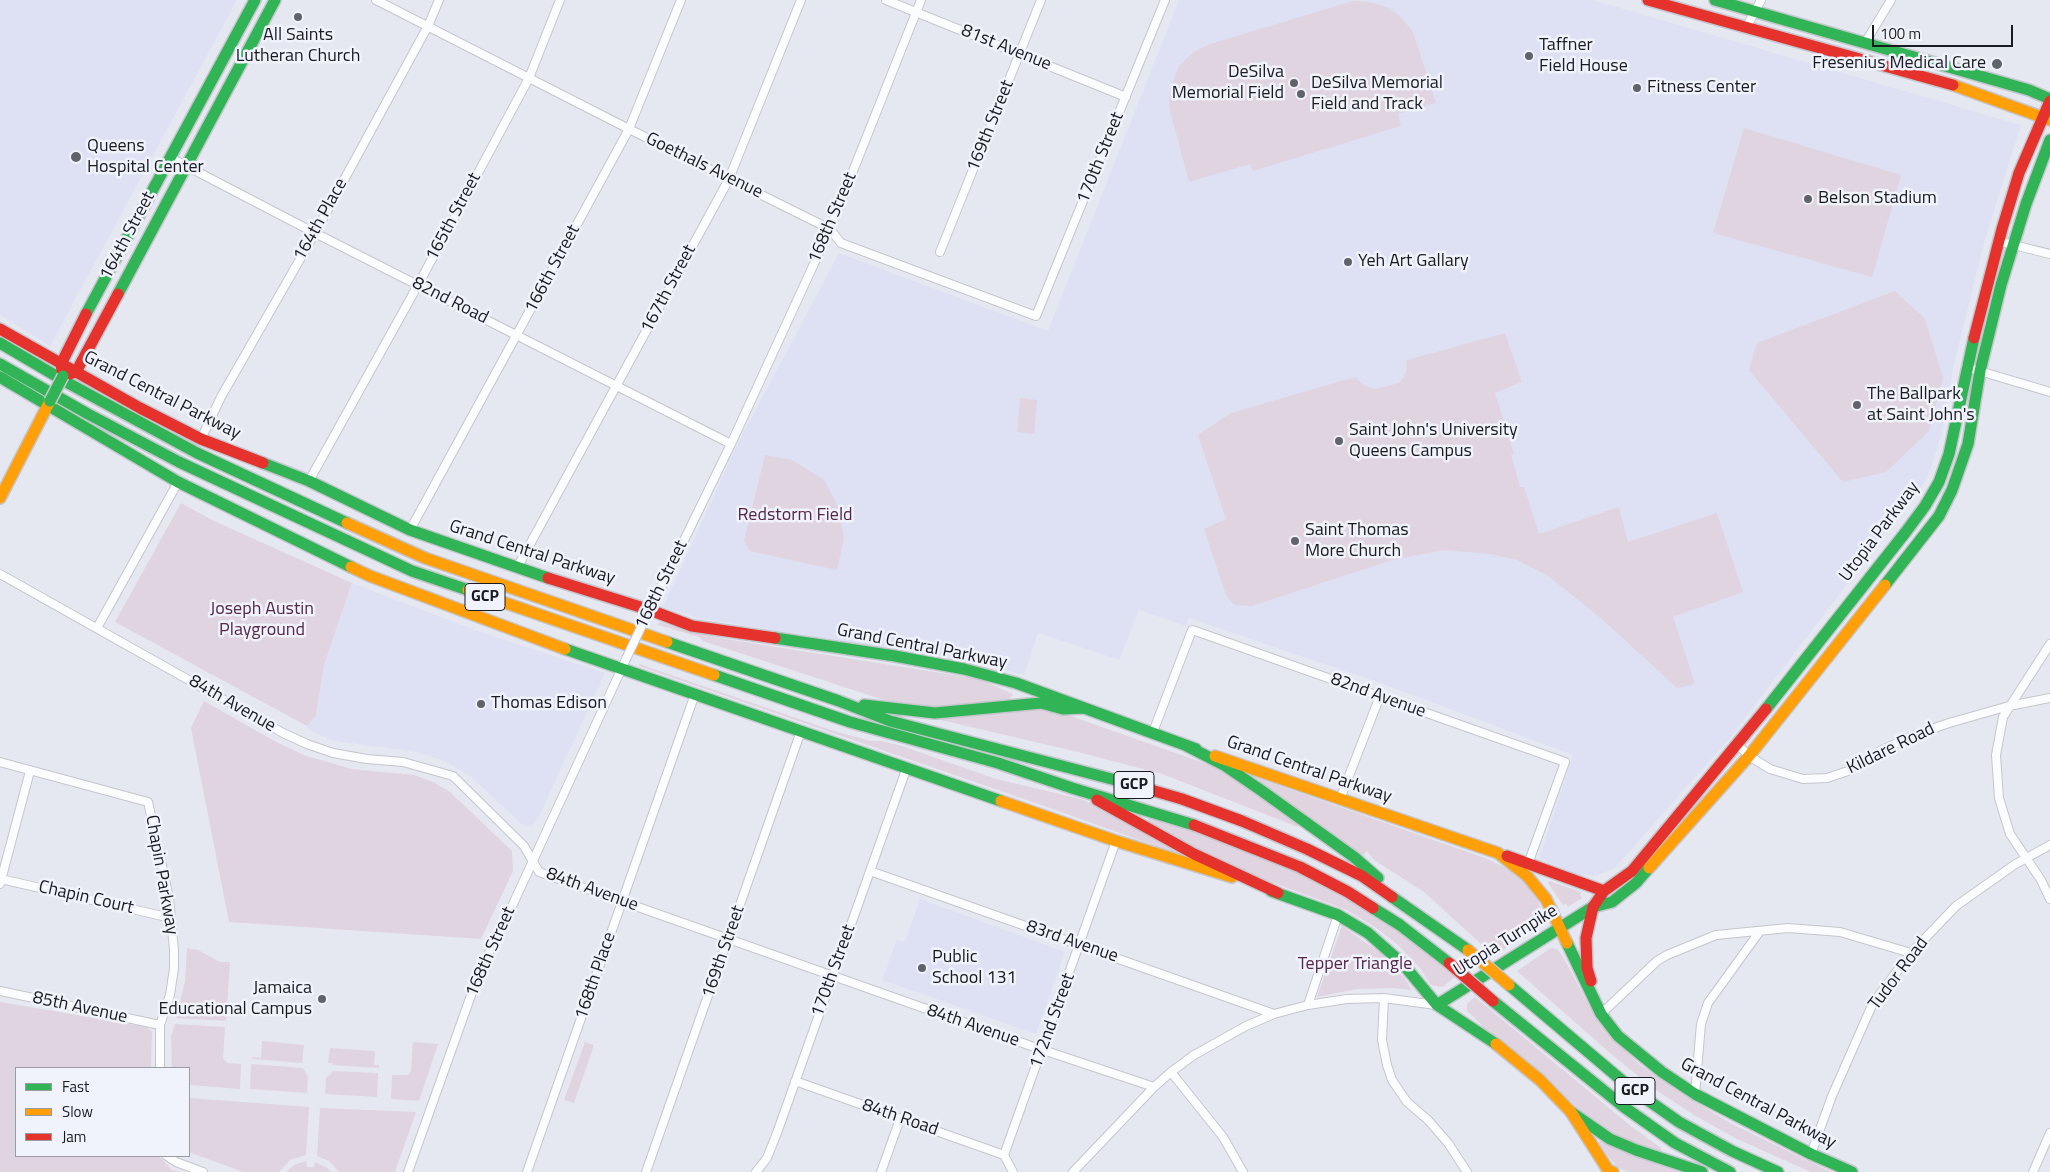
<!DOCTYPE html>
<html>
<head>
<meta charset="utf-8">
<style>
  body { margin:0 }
  #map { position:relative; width:2050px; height:1172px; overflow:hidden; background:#e6e8f1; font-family:"Titillium Web",sans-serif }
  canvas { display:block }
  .legend { position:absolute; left:15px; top:1067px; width:175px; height:90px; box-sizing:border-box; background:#f0f2fc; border:1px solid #9a9ca4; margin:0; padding:6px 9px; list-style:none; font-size:15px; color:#1a1b21 }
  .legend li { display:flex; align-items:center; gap:10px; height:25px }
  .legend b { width:25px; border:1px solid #9a9ca4 }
  .scale { position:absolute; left:1872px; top:25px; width:141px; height:22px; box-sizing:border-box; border:2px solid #1a1b21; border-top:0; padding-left:6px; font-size:15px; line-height:18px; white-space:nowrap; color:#1a1b21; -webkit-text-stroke:4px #f0f2fc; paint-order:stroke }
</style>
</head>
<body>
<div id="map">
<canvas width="2050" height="1172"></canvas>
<ul class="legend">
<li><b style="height:6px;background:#30b455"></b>Fast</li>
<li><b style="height:6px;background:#ff9f0a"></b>Slow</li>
<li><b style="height:6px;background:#e5322d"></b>Jam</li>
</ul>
<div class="scale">100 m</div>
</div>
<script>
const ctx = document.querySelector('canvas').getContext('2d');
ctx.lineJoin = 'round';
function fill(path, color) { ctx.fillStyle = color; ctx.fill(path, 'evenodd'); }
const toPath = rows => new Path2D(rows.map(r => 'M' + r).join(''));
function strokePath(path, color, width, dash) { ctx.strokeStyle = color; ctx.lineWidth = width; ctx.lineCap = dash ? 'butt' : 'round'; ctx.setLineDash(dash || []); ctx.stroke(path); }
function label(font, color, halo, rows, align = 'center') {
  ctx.font = font + ' "Titillium Web",sans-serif'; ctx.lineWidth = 5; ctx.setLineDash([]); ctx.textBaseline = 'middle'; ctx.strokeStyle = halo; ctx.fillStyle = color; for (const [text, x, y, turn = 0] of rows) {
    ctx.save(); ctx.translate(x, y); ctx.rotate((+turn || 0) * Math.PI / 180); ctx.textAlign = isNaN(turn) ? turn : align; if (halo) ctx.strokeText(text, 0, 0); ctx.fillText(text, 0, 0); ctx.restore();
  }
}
const built = toPath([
  [0,0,237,0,50,346,0,315],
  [1179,0,1593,0,2021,125,1985,239,1953,369,1941,437,1927,479,1730,738,1614,869,1593,876,1576,874,1539,859,1573,755,1383,684,1189,618,1186,626,1139,610,1119,660,1038,633,1024,675,973,661,701,619,663,607,737,445,839,253,1048,331],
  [352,583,472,629,605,673,537,821,532,826,525,826,520,823,473,778,445,761,416,752,335,741,310,731,307,726,316,715,324,665],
  [920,899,1065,952,1036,1034,882,980,897,940,905,942]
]);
const green = toPath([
  [1353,1,1370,2,1388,8,1401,17,1413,32,1436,103,1398,114,1401,126,1253,171,1250,164,1189,182,1169,107,1170,89,1179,66,1194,52,1210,44],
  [1744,128,1901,175,1872,277,1713,233],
  [1895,291,1925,319,1943,378,1929,431,1886,472,1843,482,1749,370,1757,343],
  [1505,333,1522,382,1495,393,1514,454,1511,455,1520,487,1524,487,1539,534,1619,507,1628,542,1717,513,1743,592,1673,617,1695,684,1677,688,1602,619,1547,575,1517,560,1490,554,1444,550,1392,560,1252,606,1234,605,1226,595,1204,529,1226,519,1198,435,1231,413,1355,377,1364,385,1375,389,1399,383,1406,373,1407,360],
  [1020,398,1037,400,1034,434,1017,432],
  [765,455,792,460,824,480,839,508,844,538,837,570,750,551,744,541],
  [181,503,214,521,352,583,324,665,316,715,307,726,115,622],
  [659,622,692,632,726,639,979,679,1013,694,1008,701,947,709,902,706,703,641,699,637,658,625],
  [639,664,834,731,871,741,882,741,902,746,996,779,1081,799,1111,812,1206,864,1047,807,639,666],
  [204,701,278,743,306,756,352,769,414,775,433,782,450,792,512,851,513,871,481,939,229,922,191,728],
  [1040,707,1065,714,1218,768,1298,822,1298,827,1162,774,1078,752,928,717],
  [1246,774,1485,858,1506,868,1524,883,1538,899,1542,913,1539,916,1531,932,1497,954,1495,952,1492,954,1424,892,1374,860,1367,851,1362,857],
  [1149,818,1195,830,1301,874,1385,919,1457,976,1442,987,1431,985,1420,968,1397,944,1375,927,1347,910,1231,867,1148,822],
  [1549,881,1581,892,1580,895,1582,898,1568,907,1566,904,1563,905,1548,883],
  [1342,926,1383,955,1405,979,1412,990,1392,988,1357,989,1317,997],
  [187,948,198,950,220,962,230,962,226,1021,176,1018,185,981],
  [1551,948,1557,949,1562,955,1596,1018,1612,1038,1640,1065,1684,1095,1730,1123,1831,1172,1811,1172,1737,1139,1694,1115,1653,1088,1610,1053,1517,971],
  [1475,997,1632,1127,1661,1148,1660,1154,1626,1142,1584,1114,1530,1063,1480,1028,1482,1025,1467,1011,1467,1004],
  [0,1002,147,1027,152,1032,151,1068,16,1068,16,1156,159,1156,172,1170,181,1172,0,1172],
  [175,1024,225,1027,223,1058,227,1063,241,1064,240,1089,189,1085,189,1068,172,1068,171,1037],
  [262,1041,304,1045,302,1063,252,1059,252,1057,261,1058],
  [413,1042,438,1044,419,1101,391,1099,392,1075,407,1075,411,1072],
  [585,1042,594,1045,574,1103,564,1100],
  [330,1048,375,1051,374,1065,379,1065,379,1068,333,1065,332,1063,328,1063],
  [251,1064,303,1068,308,1077,307,1093,250,1089],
  [333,1071,378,1073,377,1097,325,1094,326,1077,330,1075],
  [189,1098,309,1107,306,1155,290,1160,279,1172,243,1172,189,1152],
  [320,1108,416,1112,395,1172,339,1172,329,1161,317,1156],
  [1604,1140,1690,1172,1629,1172,1618,1168,1607,1155,1598,1142],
  [306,1161,307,1167,314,1167,315,1162,326,1167,331,1172,286,1172,294,1165]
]);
const street = toPath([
  [376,0,629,129,830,229,841,243,1036,316,1165,0],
  [886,0,1126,97],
  [1746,28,1761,0],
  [1865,43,1891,0],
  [169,157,315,233,731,444],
  [1998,241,2050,254],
  [940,252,1041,0],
  [1966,367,2050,392],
  [201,439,221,397,315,233,428,26,439,0],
  [309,481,418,285,529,78,560,0],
  [410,530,629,129,681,0],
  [517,568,729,179,801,0],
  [0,574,283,733,307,744,333,753,367,759,403,762,453,776,524,846,539,872,1034,1047,1154,1087],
  [649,612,731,444,830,229,921,0],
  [97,628,178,482],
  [2050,644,2003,717,1996,755,1999,798,2010,834,2041,880,2050,899],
  [1153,732,1192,630,1201,633,1565,762,1528,864],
  [1738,745,1749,756,1770,769,1803,779,1827,778,1848,771,1882,750,1917,734,1949,723,2009,706,2050,698],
  [0,762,148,802,169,898,174,950,174,968,170,995,160,1025,160,1068],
  [1340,799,1380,696],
  [870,871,1274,1014],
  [1,879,171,918],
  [0,884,30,771],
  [0,991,160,1025],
  [1384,998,1382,1040,1387,1065,1392,1080,1407,1102,1428,1120,1448,1143,1467,1172],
  [1308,1005,1338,915],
  [1601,1014,1657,961,1667,955,1716,935,1788,928,1840,932,1911,953],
  [1171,1072,1223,1137,1243,1172],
  [795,1081,1004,1155],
  [1695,1094,1701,1024,1708,1003,1760,931],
  [1811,1154,1832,1096,1873,1003,1911,953,1956,906,2014,865,2050,845],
  [167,1156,176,1162,203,1172],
  [408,1172,480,970,507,917,626,659],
  [527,1172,695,694],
  [646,1172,801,731],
  [756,1172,767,1158,777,1133,907,767],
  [881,1172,900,1119],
  [1013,1172,1004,1155,1116,841],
  [1073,1172,1154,1087,1171,1072,1194,1055,1246,1026,1274,1014,1308,1005,1347,999,1384,998,1436,1005],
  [2033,1172,2050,1133]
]);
const fast = toPath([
  [1715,0,2029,90,2050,99],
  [118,294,275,0],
  [86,314,255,0],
  [0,343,68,383,197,453,347,523],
  [0,364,88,414,179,462,412,571,468,590],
  [0,377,178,482,351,567],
  [263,463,309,481,410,530,548,578],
  [1885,585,1939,516,1952,490,1968,444,1980,371,2001,285,2026,204,2050,140],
  [775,638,895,656,964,669,1016,683,1196,749],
  [667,642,839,701,890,721,1127,783],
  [565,649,1001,801],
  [714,675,850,722,998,763,1072,788,1194,825],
  [864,705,935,713,1041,703,1063,709,1084,708],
  [1766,709,1905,533,1925,506,1939,482,1949,454,1974,338],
  [1187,746,1224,765,1262,791,1354,857,1378,878],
  [1271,891,1338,915,1368,933,1403,964,1437,1005,1496,1044],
  [1392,897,1468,950],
  [1373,908,1400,925,1449,963],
  [1567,943,1601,1014,1618,1036,1662,1072,1695,1094,1811,1154,1852,1172],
  [1509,985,1632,1089,1679,1122,1732,1151,1778,1172],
  [1493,1001,1624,1107,1675,1143,1730,1172],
  [1437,1005,1593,907,1612,902,1636,883,1649,868],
  [1571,1112,1610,1139,1636,1150,1702,1172]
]);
const slow = toPath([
  [1953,85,2050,120],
  [0,498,50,401],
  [347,523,425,558,667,642],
  [351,567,370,576,565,649],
  [468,590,714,675],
  [1215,756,1498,853,1527,876,1546,899,1567,943],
  [1001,801,1116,841,1232,877],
  [1649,868,1749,756,1885,585],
  [1496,1044,1540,1080,1571,1112,1608,1170,1613,1172]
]);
const jam = toPath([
  [1648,0,1953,85],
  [86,314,61,364,63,376,76,372,118,294],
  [0,329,140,408,201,439,263,463],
  [1974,338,2002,229,2019,173,2050,101],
  [548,578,650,610,692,626,775,638],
  [1127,783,1182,799,1242,821,1307,849,1362,876,1392,897],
  [1097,800,1194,854,1278,893],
  [1194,825,1300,867,1348,892,1373,908],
  [1507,856,1604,891],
  [1591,981,1587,968,1586,938,1593,907,1604,891,1632,871,1766,709]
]);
const streetBridge = toPath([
  [626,659,645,619]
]);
const fastBridge = toPath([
  [50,401,63,376]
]);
const slowBridge = toPath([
  [1468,950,1509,985]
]);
const jamBridge = toPath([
  [1449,963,1493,1001]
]);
const markers = [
  [298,17,5,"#61636a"],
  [1529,56,5,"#61636a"],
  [1997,64,6,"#61636a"],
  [1294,83,5,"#61636a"],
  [1637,88,5,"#61636a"],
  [1301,94,5,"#61636a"],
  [76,157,6,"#61636a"],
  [1808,199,5,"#61636a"],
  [1348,262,5,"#61636a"],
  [1857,405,5,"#61636a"],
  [1339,441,5,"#61636a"],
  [1295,541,5,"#61636a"],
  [481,704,5,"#61636a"],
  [922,968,5,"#61636a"],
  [322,999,5,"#61636a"]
];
const shields = [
  [485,597,40],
  [1134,785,40],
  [1635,1091,40]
];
const shieldNames = [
  ["GCP",485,597],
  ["GCP",1134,785],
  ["GCP",1635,1091]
];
const poiNames = [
  ["All Saints",298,36,"center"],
  ["Lutheran Church",298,57,"center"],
  ["Taffner",1539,46],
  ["Field House",1539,67],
  ["Fresenius Medical Care",1986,64,"right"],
  ["DeSilva",1284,73,"right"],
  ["Memorial Field",1284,94,"right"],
  ["DeSilva Memorial",1311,84],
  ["Field and Track",1311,105],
  ["Fitness Center",1647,88],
  ["Queens",87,147],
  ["Hospital Center",87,168],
  ["Belson Stadium",1818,199],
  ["Yeh Art Gallary",1358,262],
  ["The Ballpark",1867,395],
  ["at Saint John's",1867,416],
  ["Saint John's University",1349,431],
  ["Queens Campus",1349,452],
  ["Saint Thomas",1305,531],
  ["More Church",1305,552],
  ["Thomas Edison",491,704],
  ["Public",932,958],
  ["School 131",932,979],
  ["Jamaica",312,989,"right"],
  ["Educational Campus",312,1010,"right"]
];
const streetNames = [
  ["81st Avenue",1006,48,22],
  ["169th Street",991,126,-68],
  ["170th Street",1101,158,-68],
  ["Goethals Avenue",704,166,26],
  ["165th Street",454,217,-62],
  ["168th Street",833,218,-67],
  ["164th Place",321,220,-61],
  ["164th Street",128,236,-62],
  ["166th Street",553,269,-62],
  ["167th Street",669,289,-62],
  ["82nd Road",450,301,27],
  ["Grand Central Parkway",162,396,27],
  ["Utopia Parkway",1880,532,-53],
  ["Grand Central Parkway",532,553,18],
  ["168th Street",662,585,-64],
  ["Grand Central Parkway",922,647,11],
  ["82nd Avenue",1378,696,20],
  ["84th Avenue",232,704,30],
  ["Kildare Road",1891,749,-26],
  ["Grand Central Parkway",1309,770,19],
  ["Chapin Parkway",161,875,80],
  ["84th Avenue",592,890,20],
  ["Chapin Court",86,898,13],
  ["Utopia Turnpike",1506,941,-32],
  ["83rd Avenue",1072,942,19],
  ["168th Street",491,952,-66],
  ["169th Street",724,952,-71],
  ["170th Street",834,971,-70],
  ["Tudor Road",1899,974,-53],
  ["168th Place",596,976,-71],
  ["85th Avenue",80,1008,12],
  ["172nd Street",1053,1021,-70],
  ["84th Avenue",973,1026,19],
  ["Grand Central Parkway",1758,1104,28],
  ["84th Road",900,1118,19]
];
const parkNames = [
  ["Redstorm Field",795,516],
  ["Joseph Austin",262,610],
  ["Playground",262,631],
  ["Tepper Triangle",1355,965]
];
fill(built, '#dee1f3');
fill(green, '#e0d4e0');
strokePath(street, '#c5c6cd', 10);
strokePath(fast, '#c5c6cd', 14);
strokePath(slow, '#c5c6cd', 14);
strokePath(jam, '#c5c6cd', 14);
strokePath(street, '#fbfcfd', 8);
strokePath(fast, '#30b455', 11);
strokePath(slow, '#ff9f0a', 11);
strokePath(jam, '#e5322d', 11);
strokePath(streetBridge, '#c5c6cd', 10, []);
strokePath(fastBridge, '#c5c6cd', 14, []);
strokePath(slowBridge, '#c5c6cd', 14, []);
strokePath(jamBridge, '#c5c6cd', 14, []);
strokePath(streetBridge, '#fbfcfd', 8);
strokePath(fastBridge, '#30b455', 11);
strokePath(slowBridge, '#ff9f0a', 11);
strokePath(jamBridge, '#e5322d', 11);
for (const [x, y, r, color] of markers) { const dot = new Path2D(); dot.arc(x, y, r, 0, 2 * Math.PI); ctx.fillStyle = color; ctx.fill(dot); strokePath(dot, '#f0f2fc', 2); }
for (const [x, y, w] of shields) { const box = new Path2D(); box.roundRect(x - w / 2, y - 13.5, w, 27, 4); ctx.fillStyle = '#f0f2fc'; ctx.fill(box); strokePath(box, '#1a1b21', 1); }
label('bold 16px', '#1a1b21', null, shieldNames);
label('18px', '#1a1b21', '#f0f2fc', poiNames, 'left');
label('18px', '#1a1b21', '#f0f2fc', streetNames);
label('18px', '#552748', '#f0f2fc', parkNames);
</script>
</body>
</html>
